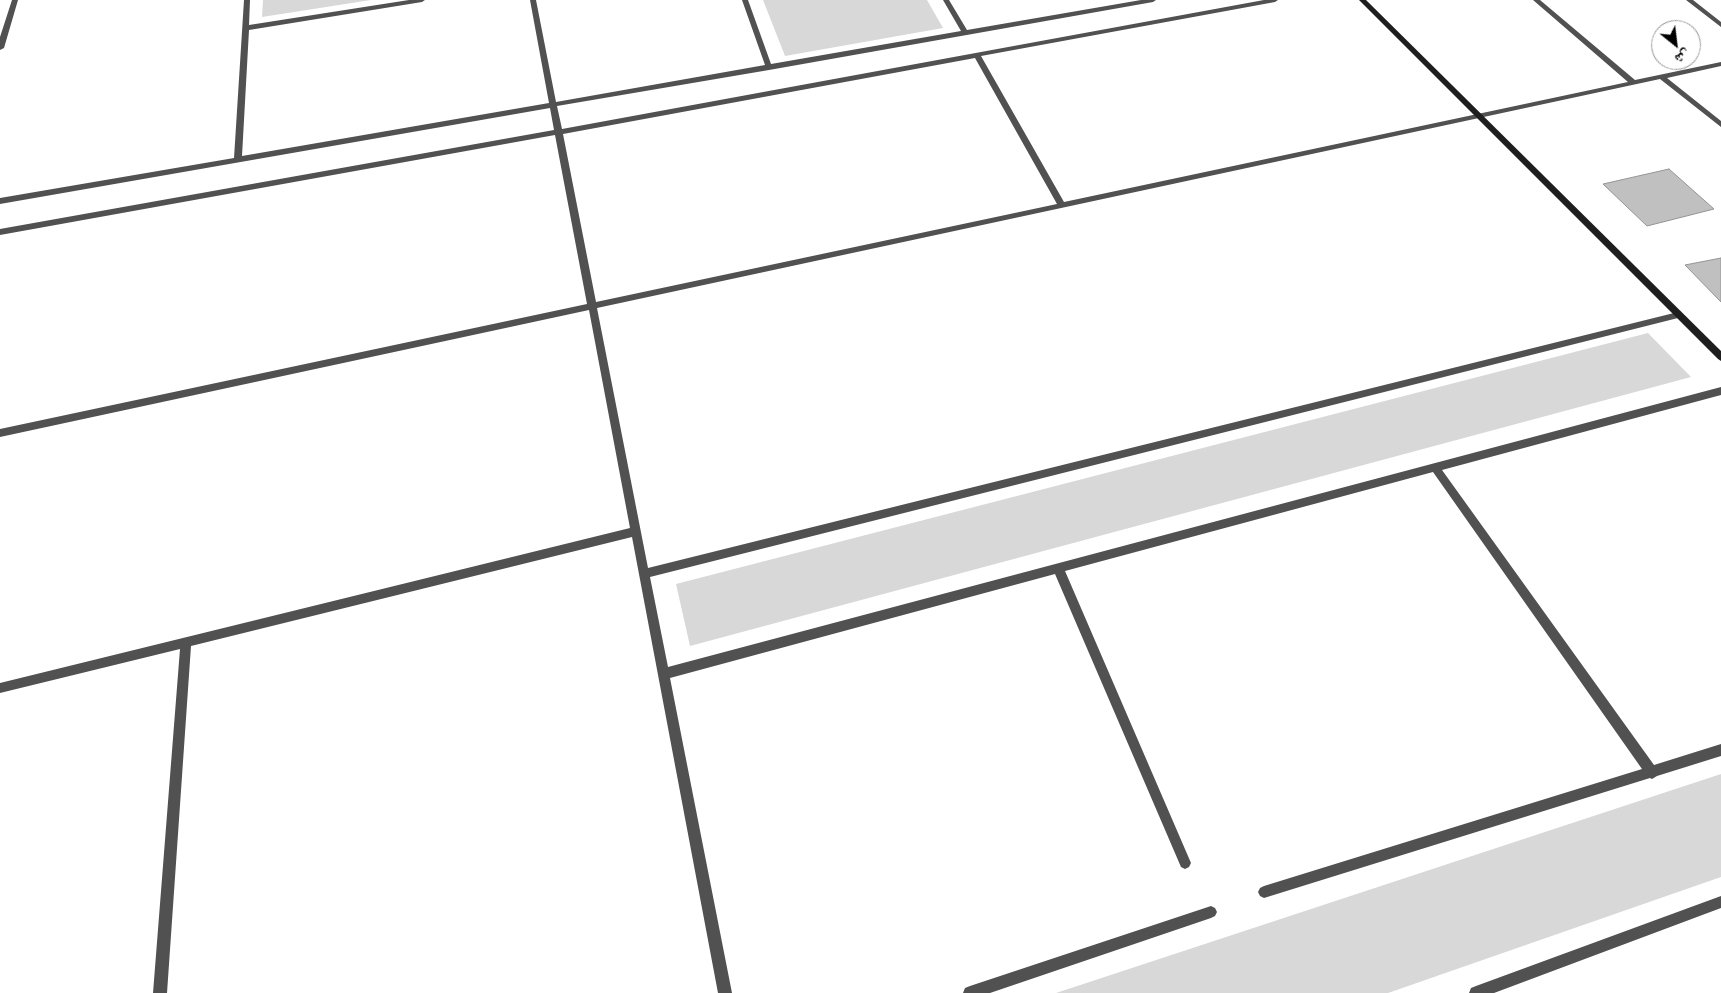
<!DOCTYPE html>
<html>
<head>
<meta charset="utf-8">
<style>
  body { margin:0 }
  #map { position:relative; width:1721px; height:993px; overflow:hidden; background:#fff; font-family:Quicksand,"Noto Naskh Arabic",sans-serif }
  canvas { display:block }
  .north { position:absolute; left:1651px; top:20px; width:50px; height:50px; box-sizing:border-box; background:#fff; border:1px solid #999; border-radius:50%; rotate:151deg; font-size:14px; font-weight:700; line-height:20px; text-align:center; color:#000 }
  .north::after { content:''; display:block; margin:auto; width:18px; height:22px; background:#000; clip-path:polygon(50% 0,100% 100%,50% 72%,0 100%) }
</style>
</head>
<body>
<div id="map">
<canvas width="1721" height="993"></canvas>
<div class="north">ش</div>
</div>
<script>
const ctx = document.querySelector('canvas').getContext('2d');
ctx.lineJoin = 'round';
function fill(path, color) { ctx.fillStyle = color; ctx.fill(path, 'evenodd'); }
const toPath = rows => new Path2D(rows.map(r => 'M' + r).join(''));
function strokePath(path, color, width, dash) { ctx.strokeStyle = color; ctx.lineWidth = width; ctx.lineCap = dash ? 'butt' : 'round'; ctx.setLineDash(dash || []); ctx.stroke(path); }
const green = toPath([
  [263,0,371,0,262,17],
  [763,0,927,0,943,28,785,56],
  [1648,333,1691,377,690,646,676,584],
  [1721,774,1721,877,1388,993,1056,993]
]);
const building = toPath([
  [1669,169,1714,209,1647,226,1603,184,1669,169],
  [1721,258,1721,302,1685,265,1721,258]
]);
const street = toPath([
  [12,0,18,0,4,48,0,50,0,37,12,0],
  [244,0,250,0,249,25,409,0,425,0,422,2,249,30,242,156,549,103,530,0,536,0,556,102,765,65,742,0,748,0,771,64,961,31,943,0,949,0,967,30,1141,0,1156,0,1153,2,769,70,557,106,562,129,1264,0,1278,0,1275,2,981,56,1064,202,1628,82,1533,0,1540,0,1635,80,1721,62,1721,66,1667,78,1721,121,1721,127,1660,79,597,308,648,568,1678,312,1681,313,1682,315,1678,318,650,577,668,667,1721,387,1721,395,1442,470,1654,765,1721,744,1721,756,1657,776,1652,779,1650,778,1264,898,1260,896,1258,892,1260,888,1264,886,1642,769,1433,472,1065,571,1191,863,1189,867,1185,869,1181,867,1055,574,670,678,732,993,718,993,632,537,191,646,167,993,153,993,180,649,0,693,0,683,630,528,589,310,0,437,0,429,587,304,555,135,0,235,0,229,554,130,550,108,0,204,0,198,234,158,244,0],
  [975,58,1057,204,596,302,563,134,975,58],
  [1686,0,1693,0,1721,22,1721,27,1686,0],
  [1721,896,1721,908,1494,993,1469,993,1471,988,1476,986,1721,896],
  [1211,906,1215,908,1217,912,1215,916,1211,918,990,993,963,993,965,988,970,986,1211,906]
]);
const secondary = toPath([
  [1359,0,1366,0,1721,351,1721,361,1718,359,1359,0]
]);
fill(green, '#d8d8d8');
fill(building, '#c0c0c0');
strokePath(building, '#959595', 1);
fill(street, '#515151');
fill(secondary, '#1e1e1e');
</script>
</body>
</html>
